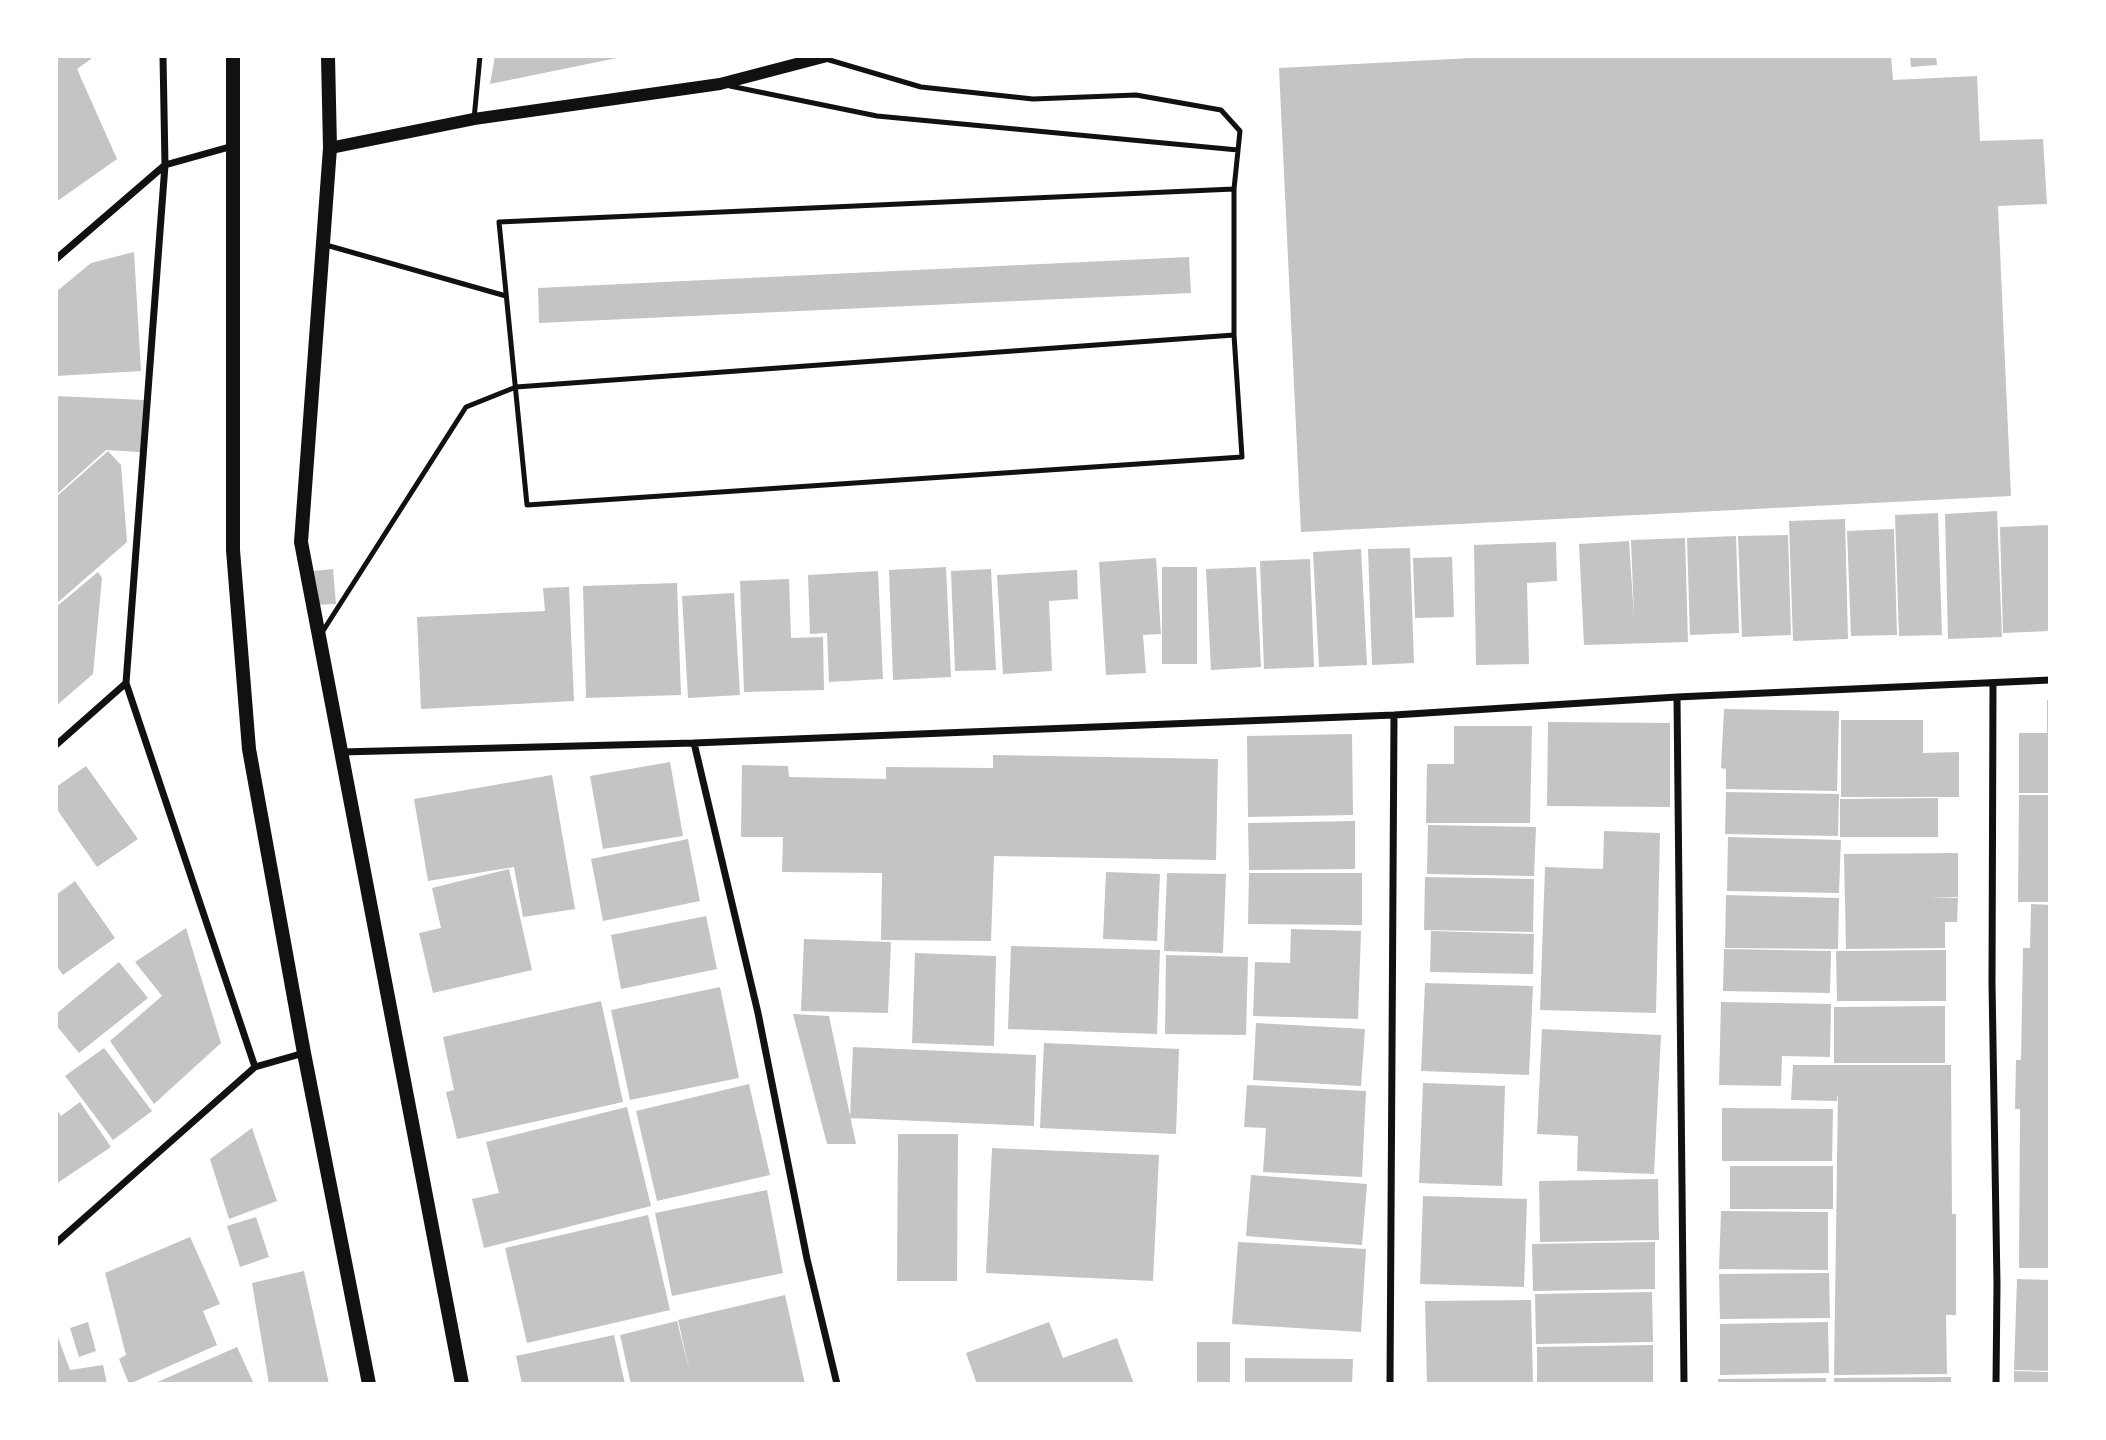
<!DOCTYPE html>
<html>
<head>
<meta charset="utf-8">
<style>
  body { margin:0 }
  #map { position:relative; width:2106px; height:1440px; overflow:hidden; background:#fff; font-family:Commissioner,sans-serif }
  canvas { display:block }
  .frame { position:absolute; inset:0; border:58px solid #fff; pointer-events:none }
</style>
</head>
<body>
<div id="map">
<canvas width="2106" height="1440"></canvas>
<div class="frame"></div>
</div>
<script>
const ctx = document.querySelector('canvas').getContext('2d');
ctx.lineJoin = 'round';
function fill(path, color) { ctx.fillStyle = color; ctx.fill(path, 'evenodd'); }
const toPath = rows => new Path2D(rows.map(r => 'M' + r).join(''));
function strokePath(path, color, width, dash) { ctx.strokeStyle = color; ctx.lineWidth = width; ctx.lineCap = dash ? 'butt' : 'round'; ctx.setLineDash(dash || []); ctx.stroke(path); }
const building = toPath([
  [56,56,91,56,91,59,77,69,117,159,56,202],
  [495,56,622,56,622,57,490,84],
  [1510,56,1891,56,1893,80,1977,76,1980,141,2043,139,2047,204,1998,206,2011,496,1301,532,1279,68],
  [1910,56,1936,56,1937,65,1911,67],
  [134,252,141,371,56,376,56,292,91,263],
  [1189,257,1191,293,539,323,538,288],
  [56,396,144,400,140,452,106,450,56,495],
  [108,451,121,465,127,542,56,604,56,497],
  [1997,511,2002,637,1948,639,1945,514],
  [1938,513,1942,635,1899,636,1895,515],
  [1845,519,1848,639,1793,641,1789,521],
  [2050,525,2050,631,2003,633,2000,527],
  [1894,529,1897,635,1851,636,1847,531],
  [1788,535,1791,635,1742,637,1738,536],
  [1736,536,1739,633,1690,635,1687,538],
  [1685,538,1688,642,1584,645,1579,544,1629,541,1634,618,1631,540],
  [1556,542,1557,581,1527,583,1529,664,1476,665,1474,545],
  [1410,548,1414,663,1372,665,1368,549],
  [1361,549,1367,665,1319,667,1313,552],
  [1452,557,1454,617,1415,618,1413,558],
  [1156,558,1161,634,1143,635,1146,673,1106,675,1099,562],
  [1310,559,1314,667,1264,669,1260,561],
  [946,567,951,677,893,680,889,570],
  [1162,567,1197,567,1197,664,1162,664],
  [1256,567,1261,667,1211,670,1206,569],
  [333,569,336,604,316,605,313,571],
  [991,569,996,670,955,671,951,571],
  [1077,570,1078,599,1049,601,1052,671,1003,674,997,575],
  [878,571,883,679,829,682,827,633,810,634,808,575],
  [98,572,102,578,93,674,56,706,56,607],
  [789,579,791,638,823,637,824,690,744,692,740,581],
  [677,583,681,695,586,698,583,586],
  [569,587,574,701,421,709,417,617,545,611,543,588],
  [734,593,740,695,688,698,682,596],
  [2047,700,2050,700,2050,793,2019,793,2019,733,2047,733],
  [1724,709,1839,711,1837,791,1726,789,1726,769,1721,768],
  [1841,720,1923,720,1923,753,1959,752,1959,797,1841,797],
  [1548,722,1670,723,1670,807,1547,806],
  [1454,726,1532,726,1530,823,1426,823,1427,764,1454,764],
  [1352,734,1353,815,1248,817,1247,736],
  [993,755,1218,759,1216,860,994,856,991,941,881,940,882,873,782,872,783,837,741,837,742,765,788,766,789,777,886,779,886,767,993,768],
  [670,762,683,836,603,849,590,776],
  [86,766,138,839,97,867,56,808,56,787],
  [552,775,575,909,523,917,514,867,428,881,414,799],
  [1726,792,1839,794,1838,836,1725,834],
  [2019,795,2050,795,2050,902,2018,902],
  [1938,798,1938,837,1840,837,1840,799],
  [1355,821,1355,869,1249,870,1248,823],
  [1428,825,1536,827,1534,876,1427,874],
  [1604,831,1660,833,1656,1013,1540,1010,1545,867,1603,869],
  [1728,837,1841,840,1839,893,1727,891],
  [688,839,700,901,603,921,591,859],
  [1958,853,1958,897,1929,897,1958,898,1957,922,1945,922,1945,948,1846,949,1844,854],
  [509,869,532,970,433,993,419,933,441,928,432,888],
  [1106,872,1160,874,1157,941,1103,939],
  [1167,873,1226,874,1223,953,1164,951],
  [1249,873,1362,873,1362,925,1248,924],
  [1425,877,1534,879,1533,932,1424,930],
  [75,881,115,938,63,975,56,965,56,895],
  [1726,895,1839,898,1838,949,1725,948],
  [2031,904,2050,905,2050,1268,2019,1268,2020,1109,2015,1109,2016,1060,2021,1060,2023,948,2030,948],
  [706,916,717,969,621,989,611,935],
  [186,928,221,1043,154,1104,110,1041,162,996,135,962],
  [1291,929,1361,931,1358,1019,1253,1016,1255,962,1290,963],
  [1431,931,1534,934,1533,974,1430,972],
  [804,939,891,942,888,1013,801,1011],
  [1011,946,1160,950,1157,1034,1008,1029],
  [1724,949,1831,951,1830,993,1723,991],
  [1946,950,1946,1001,1837,1001,1836,951],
  [915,953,996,956,994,1046,912,1043],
  [1166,955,1248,957,1246,1035,1165,1034],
  [119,962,148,998,79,1053,56,1025,56,1014],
  [1425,983,1533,986,1529,1075,1421,1071],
  [720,987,739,1078,630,1100,611,1010],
  [601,1001,623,1102,457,1139,446,1092,454,1090,443,1037],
  [1721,1002,1831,1004,1830,1057,1782,1056,1781,1086,1719,1085],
  [1945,1006,1945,1063,1834,1063,1834,1007],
  [793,1014,829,1016,856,1144,827,1144],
  [1256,1023,1365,1029,1361,1086,1253,1080],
  [1542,1029,1661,1035,1654,1174,1577,1171,1578,1136,1537,1134],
  [1044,1043,1179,1049,1176,1134,1040,1128],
  [853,1047,1036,1055,1034,1126,850,1118],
  [104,1048,152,1111,113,1140,65,1076],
  [1793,1065,1951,1065,1952,1214,1956,1214,1956,1315,1946,1315,1947,1374,1834,1375,1838,1093,1837,1101,1791,1100],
  [1423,1083,1505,1086,1502,1186,1419,1183],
  [749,1084,770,1175,657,1201,636,1111],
  [1247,1085,1366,1091,1362,1177,1263,1172,1266,1128,1244,1127],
  [80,1102,111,1147,56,1184,56,1108,61,1116],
  [627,1107,651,1206,484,1248,472,1199,499,1193,486,1142],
  [1722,1108,1833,1109,1832,1161,1722,1161],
  [252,1128,277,1201,229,1219,210,1159],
  [898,1134,958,1134,957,1281,897,1281],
  [992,1148,1159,1155,1153,1281,986,1273],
  [1730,1166,1833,1166,1833,1209,1730,1209],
  [1251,1175,1367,1184,1362,1245,1246,1236],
  [1658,1179,1659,1240,1540,1242,1539,1181],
  [767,1190,783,1273,672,1296,655,1213],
  [1423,1196,1527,1199,1524,1287,1420,1284],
  [1721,1211,1828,1212,1828,1270,1719,1269],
  [648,1215,670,1310,527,1343,505,1248],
  [256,1217,269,1257,240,1267,227,1226],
  [190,1237,220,1304,203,1311,217,1345,129,1384,119,1359,126,1355,105,1273],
  [1238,1242,1366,1249,1361,1332,1232,1324],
  [1655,1242,1655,1289,1533,1291,1532,1244],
  [304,1271,329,1384,269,1384,252,1283],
  [1829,1273,1830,1318,1720,1319,1719,1274],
  [2017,1279,2050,1280,2050,1371,2014,1370],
  [1652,1292,1653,1342,1536,1344,1535,1294],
  [785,1295,805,1384,631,1384,620,1335,677,1321,690,1373,678,1320],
  [1531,1300,1533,1384,1427,1384,1425,1301],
  [88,1322,96,1351,79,1357,70,1328],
  [1049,1322,1063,1358,1117,1338,1134,1384,977,1384,966,1353],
  [1828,1322,1829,1373,1720,1375,1720,1324],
  [56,1332,70,1370,103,1365,107,1384,56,1384],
  [614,1335,625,1384,522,1384,516,1356],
  [1197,1342,1230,1342,1230,1384,1197,1384],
  [1653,1345,1653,1384,1537,1384,1537,1347],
  [237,1347,254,1384,153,1384],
  [1245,1358,1353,1359,1352,1384,1245,1384],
  [2014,1371,2050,1372,2050,1384,2014,1384],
  [1951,1377,1951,1384,1834,1384,1834,1378],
  [1826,1378,1826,1384,1718,1384,1718,1379]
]);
const service = toPath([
  [826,59,921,87,1033,99,1136,95,1221,110,1240,131,1234,189,1234,335,1242,457,527,505,499,222,1234,189],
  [730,86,877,116,1238,150],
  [474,119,480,56],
  [326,245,506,296],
  [321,634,466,407,516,387,1234,335]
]);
const minor = toPath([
  [163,56,165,165,126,683,255,1067],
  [56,259,165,165,233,146],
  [1993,684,1992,983,1997,1284,1996,1384],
  [1677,697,1684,1384],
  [694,743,758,1013,807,1259,837,1384],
  [56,745,126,683],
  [341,752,694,743,1394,715,1677,697,2050,680],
  [56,1243,255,1067,304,1053],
  [1390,1384,1394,715]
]);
const tertiary = toPath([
  [330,148,474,119,720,84,827,56]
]);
const secondary = toPath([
  [233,56,233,550,249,749,304,1053,369,1384],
  [328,56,330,148,301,542,462,1384]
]);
fill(building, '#c4c4c4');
strokePath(service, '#111', 5);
strokePath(minor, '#111', 7);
strokePath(tertiary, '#111', 12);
strokePath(secondary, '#111', 14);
</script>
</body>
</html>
